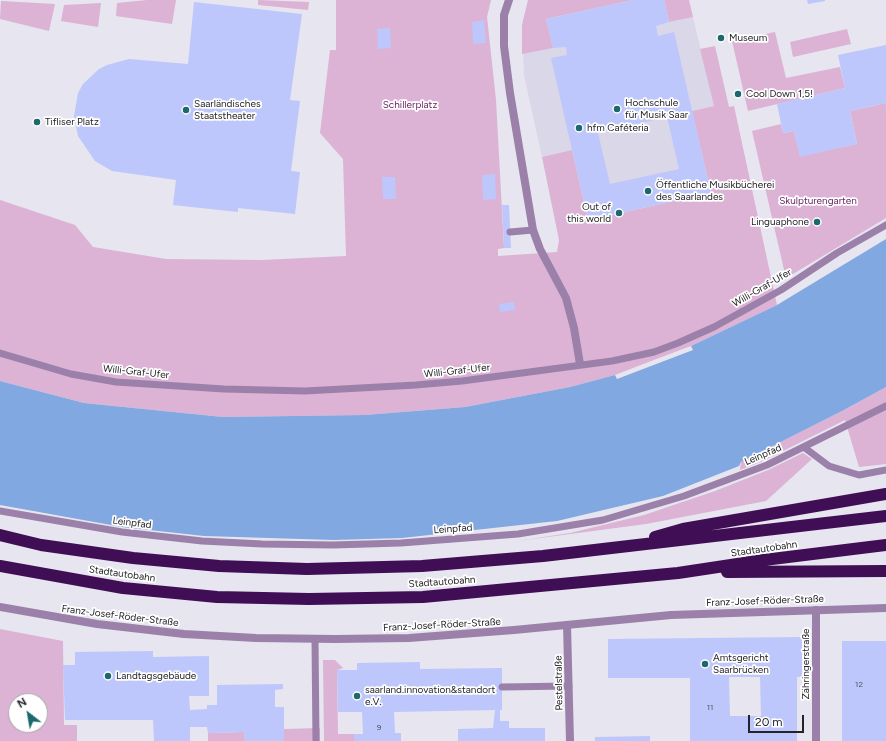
<!DOCTYPE html>
<html>
<head>
<meta charset="utf-8">
<style>
  body { margin:0 }
  #map { position:relative; width:886px; height:741px; overflow:hidden; background:#e7e5ef; font-family:Figtree,sans-serif }
  canvas { display:block }
  .north { position:absolute; left:8px; top:693px; width:40px; height:40px; box-sizing:border-box; background:#fff; border:1px solid #a7a7a9; border-radius:50%; rotate:329deg; font-size:11px; font-weight:700; line-height:16px; text-align:center; color:#242327 }
  .north::after { content:''; display:block; margin:auto; width:14px; height:18px; background:#1b686e; clip-path:polygon(50% 0,100% 100%,50% 72%,0 100%) }
  .scale { position:absolute; left:748px; top:715px; width:56px; height:18px; box-sizing:border-box; border:2px solid #242327; border-top:0; padding-left:5px; font-size:12px; line-height:14px; white-space:nowrap; color:#242327; -webkit-text-stroke:3px #fff; paint-order:stroke }
</style>
</head>
<body>
<div id="map">
<canvas width="886" height="741"></canvas>
<div class="north">N</div>
<div class="scale">20 m</div>
</div>
<script>
const ctx = document.querySelector('canvas').getContext('2d');
ctx.lineJoin = 'round';
function fill(path, color) { ctx.fillStyle = color; ctx.fill(path, 'evenodd'); }
const toPath = rows => new Path2D(rows.map(r => 'M' + r).join(''));
function strokePath(path, color, width, dash) { ctx.strokeStyle = color; ctx.lineWidth = width; ctx.lineCap = dash ? 'butt' : 'round'; ctx.setLineDash(dash || []); ctx.stroke(path); }
function label(font, color, halo, rows, align = 'center') {
  ctx.font = font + ' Figtree,sans-serif'; ctx.lineWidth = 3.5; ctx.setLineDash([]); ctx.textBaseline = 'middle'; ctx.strokeStyle = halo; ctx.fillStyle = color; for (const [text, x, y, turn = 0] of rows) {
    ctx.save(); ctx.translate(x, y); ctx.rotate((+turn || 0) * Math.PI / 180); ctx.textAlign = isNaN(turn) ? turn : align; if (halo) ctx.strokeText(text, 0, 0); ctx.fillText(text, 0, 0); ctx.restore();
  }
}
const built = toPath([
  [633,0,669,22,693,17,714,106,692,111,711,193,588,220,572,150,542,157,524,75,522,25]
]);
const green = toPath([
  [147,0,176,0,172,24,116,16,117,3],
  [258,0,309,2,308,10,258,5],
  [336,0,491,0,487,17,496,100,504,248,498,249,498,256,557,252,559,240,542,157,572,150,588,220,711,193,692,111,714,106,700,49,715,46,729,107,734,106,777,305,691,346,615,375,570,387,465,407,365,415,223,417,84,403,0,381,0,200,75,225,93,247,166,259,262,260,346,256,343,159,320,133,330,50,336,50],
  [528,0,633,0,546,19,553,48,522,54,522,25],
  [664,0,689,0,693,17,669,22],
  [1,1,55,4,49,31,0,19],
  [101,3,98,27,61,21,64,5],
  [847,29,851,44,793,57,790,42],
  [775,32,786,78,840,67,845,88,748,111,732,41],
  [886,103,886,218,793,274,785,274,752,131,781,124,783,133,794,131,800,156,857,144,850,111],
  [886,387,886,464,859,467,845,420,765,460,740,470,741,462,842,411],
  [803,453,812,459,766,501,646,524,517,541,570,533,644,515,715,491,768,470],
  [0,629,63,641,64,725,77,725,77,741,0,741],
  [16,701,40,701,40,725,16,725],
  [323,660,335,660,343,668,337,670,338,734,354,734,354,741,324,741],
  [320,728,320,741,284,741,284,729],
  [244,732,245,741,208,741,208,733]
]);
const water = toPath([
  [886,239,886,387,842,411,741,462,739,466,663,496,557,521,402,538,334,540,204,536,122,527,0,505,0,381,84,403,223,417,365,415,465,407,570,387,615,375,658,360,691,346,777,305]
]);
const pier = toPath([
  [691,346,693,350,617,379,615,375]
]);
const building = toPath([
  [633,0,664,0,669,22,656,26,658,36,674,32,711,193,588,220,551,58,567,55,566,47,553,48,546,19],
  [667,117,679,169,610,184,598,133],
  [807,0,825,0,825,1,808,4],
  [194,2,302,14,290,100,300,101,291,171,300,172,295,214,238,208,238,212,173,205,176,180,112,171,95,161,78,136,74,116,78,93,83,84,99,69,107,65,129,59,188,64],
  [484,20,486,43,473,44,472,22],
  [390,28,391,48,378,49,377,29],
  [886,45,886,103,850,111,857,144,800,157,794,131,783,133,777,104,845,88,838,55],
  [495,174,496,199,483,200,482,175],
  [382,177,395,177,396,199,383,199],
  [502,205,509,205,511,248,504,248],
  [514,302,515,310,500,312,499,304],
  [802,637,802,677,797,677,797,741,690,741,690,678,608,678,608,639],
  [729,677,760,677,761,716,730,716],
  [842,641,886,641,886,741,842,741],
  [153,651,153,657,209,656,209,696,189,696,190,710,207,709,207,705,217,705,217,685,283,684,283,689,275,690,275,707,284,707,284,741,245,741,244,732,208,733,207,727,190,727,190,741,154,741,153,720,65,720,63,665,75,665,75,652],
  [420,662,420,669,502,668,502,710,500,710,500,721,509,721,509,728,545,728,545,741,458,741,458,729,493,728,495,710,394,712,395,733,401,733,401,741,354,741,354,734,363,734,362,712,338,712,337,670,357,670,357,663],
  [650,736,650,741,595,741,595,737]
]);
const service = toPath([
  [510,232,533,230],
  [0,353,71,374,116,382,224,389,305,391,416,385,462,381,612,361,654,352,678,343,714,327,781,290,837,253,886,225],
  [805,448,829,466,859,475,886,470],
  [0,511,122,532,202,541,262,544,333,545,401,543,518,534,603,520,684,496,767,465,886,406],
  [315,639,316,741],
  [502,687,569,686]
]);
const minor = toPath([
  [509,0,504,15,504,46,510,93,533,230,540,249,566,298,574,328,580,364],
  [567,625,570,741],
  [816,741,816,610]
]);
const tertiary = toPath([
  [0,607,97,624,184,634,256,638,335,639,409,638,514,630,671,615,886,608]
]);
const motorway = toPath([
  [0,535,41,545,133,558,219,566,307,569,422,566,543,556,886,516],
  [655,537,683,529,886,494],
  [0,566,123,588,217,597,309,599,423,597,678,573,764,560,886,545],
  [727,572,886,571]
]);
const markers = [
  [721,38,4,"#1b686e"],
  [738,94,4,"#1b686e"],
  [617,109,4,"#1b686e"],
  [186,110,4,"#1b686e"],
  [37,122,4,"#1b686e"],
  [579,128,4,"#1b686e"],
  [648,191,4,"#1b686e"],
  [619,213,4,"#1b686e"],
  [817,222,4,"#1b686e"],
  [705,664,4,"#1b686e"],
  [108,676,4,"#1b686e"],
  [357,696,4,"#1b686e"]
];
const numberNames = [
  ["12",859,685],
  ["11",710,708],
  ["9",379,728]
];
const poiNames = [
  ["Museum",729,38],
  ["Cool Down 1,5!",746,94],
  ["Hochschule",625,103],
  ["für Musik Saar",625,115],
  ["Saarländisches",194,104],
  ["Staatstheater",194,116],
  ["Tifliser Platz",45,122],
  ["hfm Caféteria",587,128],
  ["Öffentliche Musikbücherei",656,185],
  ["des Saarlandes",656,197],
  ["Out of",611,207,"right"],
  ["this world",611,219,"right"],
  ["Linguaphone",809,222,"right"],
  ["Amtsgericht",713,658],
  ["Saarbrücken",713,670],
  ["Landtagsgebäude",116,676],
  ["saarland.innovation&standort",365,690],
  ["e.V.",365,702]
];
const parkNames = [
  ["Schillerplatz",410,105],
  ["Skulpturengarten",818,201]
];
const streetNames = [
  ["Willi-Graf-Ufer",762,288,-30],
  ["Willi-Graf-Ufer",457,371,-6],
  ["Willi-Graf-Ufer",136,372,6],
  ["Leinpfad",763,455,-23],
  ["Leinpfad",132,523,7],
  ["Leinpfad",453,529,-4],
  ["Stadtautobahn",764,549,-8],
  ["Stadtautobahn",122,574,8],
  ["Stadtautobahn",442,582,-4],
  ["Franz-Josef-Röder-Straße",765,601,-2],
  ["Franz-Josef-Röder-Straße",120,616,7],
  ["Franz-Josef-Röder-Straße",442,625,-3],
  ["Zähringerstraße",806,664,-90],
  ["Pestelstraße",559,683,-91]
];
fill(built, '#dad7e8');
fill(green, '#dcb2d5');
fill(water, '#82a8e1');
fill(pier, '#e7e5ef');
fill(building, '#bdc7fb');
strokePath(service, '#9b80aa', 7);
strokePath(minor, '#9b80aa', 8);
strokePath(tertiary, '#9b80aa', 8);
strokePath(motorway, '#400e55', 12);
for (const [x, y, r, color] of markers) { const dot = new Path2D(); dot.arc(x, y, r, 0, 2 * Math.PI); ctx.fillStyle = color; ctx.fill(dot); strokePath(dot, '#fff', 1.5); }
label('8px', '#4a4c5c', null, numberNames);
label('10px', '#242327', '#fff', poiNames, 'left');
label('10px', '#682562', '#fff', parkNames);
label('10px', '#242327', '#fff', streetNames);
</script>
</body>
</html>
